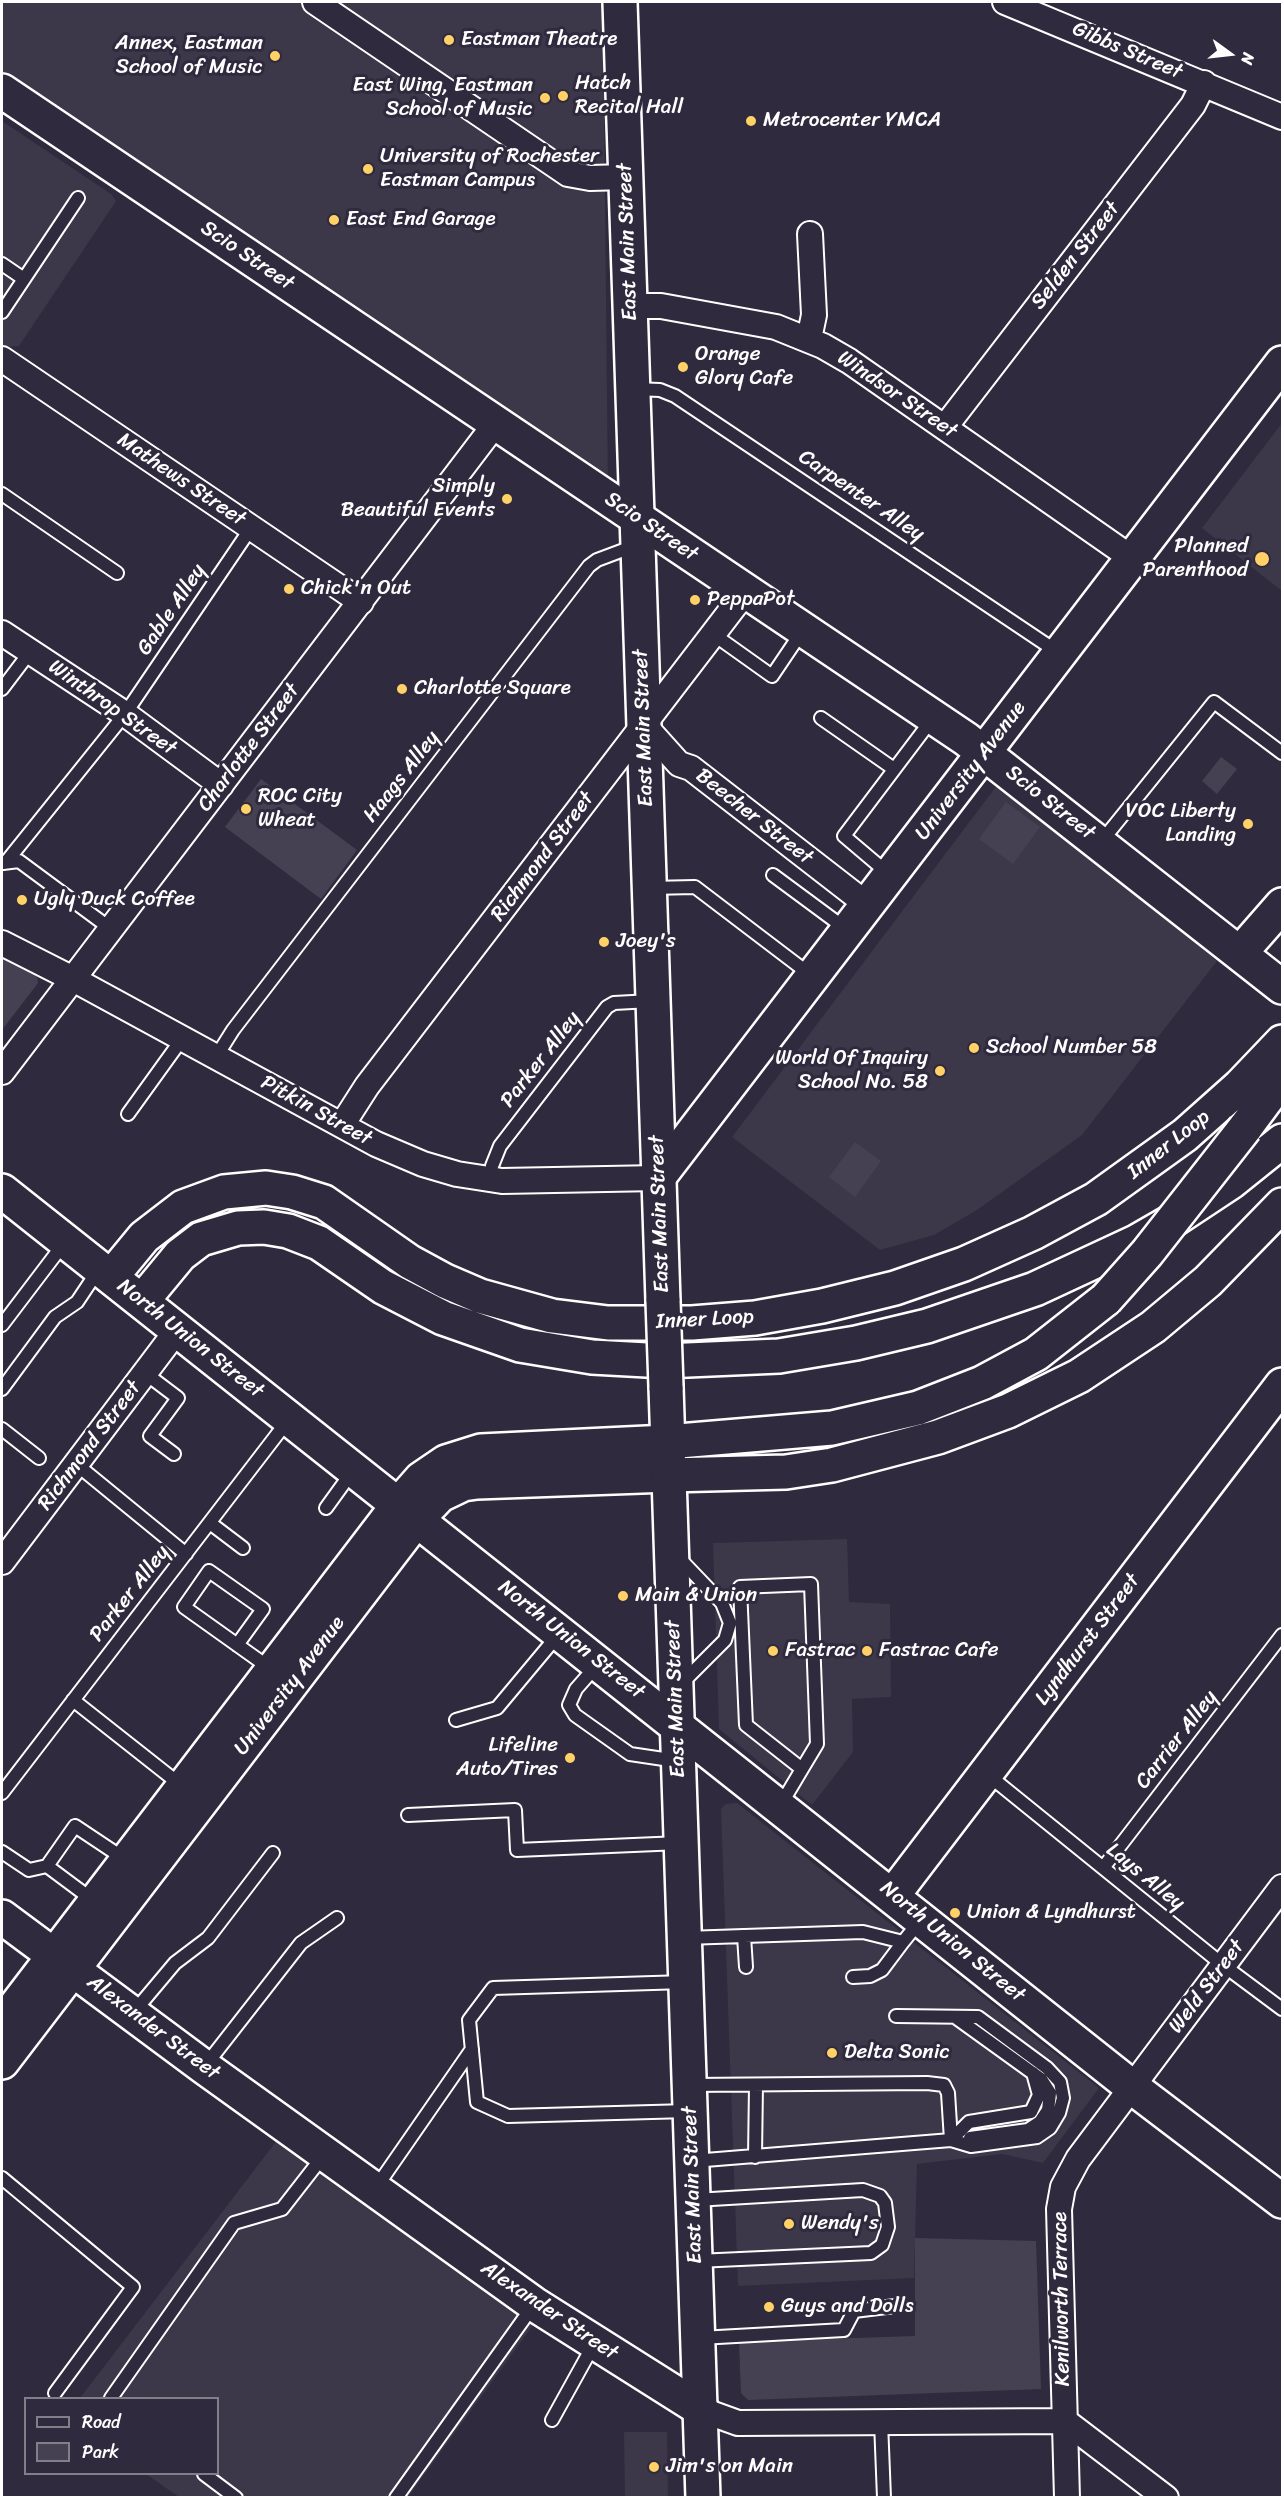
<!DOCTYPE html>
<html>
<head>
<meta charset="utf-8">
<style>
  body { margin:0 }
  #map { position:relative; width:1284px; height:2499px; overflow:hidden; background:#2f2a3d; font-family:Sriracha,sans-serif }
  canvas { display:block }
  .frame { position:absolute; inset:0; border:3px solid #fff; pointer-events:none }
  .legend { position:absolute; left:24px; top:2397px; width:195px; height:78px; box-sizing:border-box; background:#2f2a3d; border:2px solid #827f8b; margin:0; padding:8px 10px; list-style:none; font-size:18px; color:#fff }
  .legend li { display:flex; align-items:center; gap:12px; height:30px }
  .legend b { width:30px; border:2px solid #827f8b }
  .north { position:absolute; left:1200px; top:24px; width:60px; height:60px; -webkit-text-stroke:4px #2f2a3d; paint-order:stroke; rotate:105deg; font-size:16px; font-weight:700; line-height:24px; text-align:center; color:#fff }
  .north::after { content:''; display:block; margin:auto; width:21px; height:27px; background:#fff; clip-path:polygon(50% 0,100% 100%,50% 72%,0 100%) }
</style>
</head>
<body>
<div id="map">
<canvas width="1284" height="2499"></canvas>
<div class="frame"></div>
<ul class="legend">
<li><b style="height:8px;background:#2f2a3d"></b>Road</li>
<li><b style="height:16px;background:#464152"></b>Park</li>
</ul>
<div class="north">N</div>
</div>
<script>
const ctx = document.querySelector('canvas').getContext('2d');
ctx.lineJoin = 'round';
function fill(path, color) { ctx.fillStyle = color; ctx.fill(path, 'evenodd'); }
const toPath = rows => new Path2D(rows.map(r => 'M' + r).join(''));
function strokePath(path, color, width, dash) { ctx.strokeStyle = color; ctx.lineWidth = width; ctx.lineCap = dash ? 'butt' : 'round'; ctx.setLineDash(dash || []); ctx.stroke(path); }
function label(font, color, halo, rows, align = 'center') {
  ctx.font = font + ' Sriracha,sans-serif'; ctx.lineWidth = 6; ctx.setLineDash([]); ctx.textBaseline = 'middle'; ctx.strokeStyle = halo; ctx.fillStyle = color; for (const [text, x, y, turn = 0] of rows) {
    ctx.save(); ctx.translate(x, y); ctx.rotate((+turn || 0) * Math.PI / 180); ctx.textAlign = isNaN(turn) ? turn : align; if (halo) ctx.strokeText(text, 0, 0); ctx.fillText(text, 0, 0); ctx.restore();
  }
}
const built = toPath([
  [2,2,603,2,608,492,2,82],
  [2,121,111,194,116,201,19,346,5,347,2,344],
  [1282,423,1282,591,1202,528],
  [998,784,1217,961,1082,1135,977,1210,934,1235,880,1250,732,1137],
  [847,1539,849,1602,890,1604,891,1697,852,1699,853,1752,812,1805,719,1729,713,1543],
  [737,1803,1099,2088,1043,2163,1002,2154,917,2164,914,2278,738,2286,721,1809,726,1804],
  [278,2139,536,2321,408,2497,179,2497,146,2474,218,2474,218,2398,80,2398],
  [624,2432,667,2432,668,2497,625,2497]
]);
const green = toPath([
  [1221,757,1237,769,1217,794,1202,781],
  [261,779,357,850,321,899,225,827],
  [1006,802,1040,827,1013,864,979,839],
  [2,957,22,965,37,977,38,983,2,1030],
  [855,1142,881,1161,855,1197,829,1177],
  [915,2238,1036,2241,1041,2389,748,2400,741,2393,739,2342,915,2336]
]);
const lane = toPath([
  [2,264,24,279],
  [2,312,78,198],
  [634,389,660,390,675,396,1059,653],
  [2,494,117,573],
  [713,634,772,676,803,630],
  [2,689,30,652],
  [821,718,894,769],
  [1101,842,1214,702,1282,753],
  [7,861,125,714,251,528],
  [3,863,19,861,111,929],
  [773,875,846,929],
  [890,875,844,836,933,718],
  [650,888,695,887,812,976],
  [216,1057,233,1030,589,566,597,560,637,545],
  [128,1114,182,1039],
  [490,1180,492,1166,500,1146,607,1007,614,1003,651,1001],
  [2,1325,65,1242],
  [145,1373,178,1398,150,1436,174,1454],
  [2,1389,55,1317,77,1302,99,1269],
  [2,1429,39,1458],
  [76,1464,186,1554],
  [326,1508,352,1472],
  [210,1523,243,1548],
  [678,1557,722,1603,730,1623,725,1640,681,1684],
  [237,1645,263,1609,209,1571,184,1607,271,1669],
  [598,1664,576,1689,569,1705,575,1715,630,1754,677,1761],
  [73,1700,182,1786],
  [456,1720,497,1708,558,1635],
  [987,1774,1223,1965,1282,2009],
  [2,1793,289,1419],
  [780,1806,802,1769,817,1744,811,1584,740,1587,746,1725,802,1769],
  [408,1815,515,1810,517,1850,680,1843],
  [2,1852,29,1870,47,1866],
  [1103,1868,1282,1635],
  [94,1901,47,1866,75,1826,126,1860],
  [744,1936,746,1967],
  [685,1938,863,1932,903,1942,920,1921],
  [853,1977,870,1976,882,1970,903,1942],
  [685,1982,493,1988,469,2020,477,2102,508,2116,688,2111],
  [133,2013,175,1963,208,1938,273,1853],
  [896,2016,978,2017,1047,2068,1060,2082,1063,2098,1059,2113,1050,2128,1037,2137,971,2146,951,2140],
  [955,2017,1041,2079,1050,2093,1048,2110,1040,2122,1028,2130,970,2138],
  [205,2066,301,1943,337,1918],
  [691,2085,927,2083,944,2085,948,2093,951,2140,693,2161],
  [951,2140,969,2122,1031,2112,1039,2095,1033,2073],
  [755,2157,756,2085],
  [2,2178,133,2287,55,2393],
  [375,2189,472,2049],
  [695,2200,863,2190,880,2196,885,2203,888,2227,882,2245,871,2253,697,2261],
  [700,2338,844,2330,854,2311,895,2306],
  [111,2398,234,2223,282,2209,324,2155],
  [552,2420,594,2344],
  [881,2422,884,2498],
  [204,2474,236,2498],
  [396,2498,533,2306]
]);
const street = toPath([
  [315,2,568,174,590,178,626,177],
  [1005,2,1282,117],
  [630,306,661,306,776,327,823,346,849,361,1133,559],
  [809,339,814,315,810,234],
  [2,359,361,602],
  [945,427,1193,105,1204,83],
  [2,633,125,714,221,785],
  [644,725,679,764,691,768,869,906],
  [2,943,73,979,376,1144,423,1164,457,1174,502,1181,658,1178],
  [2,1072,496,423],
  [342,1125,367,1086,746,591],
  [2,1562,178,1329],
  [702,2410,738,2423,1065,2421,1166,2498],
  [1067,2498,1059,2209,1063,2187,1078,2159,1282,1887]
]);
const secondary = toPath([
  [2,91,966,739,1282,987],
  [1240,953,1282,905],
  [658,1178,1282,363],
  [2,1191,1132,2087,1282,2201],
  [893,1895,1282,1385],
  [2,1917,204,2067,534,2304,702,2410],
  [2,2024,399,1504,421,1479,446,1462,481,1451,667,1442],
  [2,2062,417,1519,440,1495,463,1484,477,1482,669,1475]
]);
const primary = toPath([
  [620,2,663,1301],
  [666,1387,703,2498]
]);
const highway = toPath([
  [1245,1128,1282,1078],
  [111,1277,144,1237,183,1207,224,1192,266,1188,292,1192,324,1202,410,1262,445,1281,480,1296,552,1316,608,1323,692,1323,755,1318,822,1306,895,1288,964,1264,1033,1233,1096,1199,1185,1135,1240,1086,1282,1042],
  [142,1301,180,1255,201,1239,238,1228,264,1227,288,1231,319,1243,383,1287,443,1318,520,1345,592,1357,665,1361,779,1356,856,1343,927,1326,1035,1289,1136,1242,1169,1223,1231,1182,1282,1141],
  [667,1442,832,1428,918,1408,982,1383,1036,1354,1106,1299],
  [669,1475,786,1472,832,1465,938,1437,1008,1411,1079,1376,1153,1327,1208,1281,1282,1205]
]);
const primaryBridge = toPath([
  [663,1301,666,1387]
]);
const highwayBridge = toPath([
  [1106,1299,1147,1253,1245,1128]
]);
const markers = [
  [449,40,6,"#ffd166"],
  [275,56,6,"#ffd166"],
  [563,96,6,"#ffd166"],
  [545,98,6,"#ffd166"],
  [751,121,6,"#ffd166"],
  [368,169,6,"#ffd166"],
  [334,220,6,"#ffd166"],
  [683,367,6,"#ffd166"],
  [507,499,6,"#ffd166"],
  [1262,559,8,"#ffd166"],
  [289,589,6,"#ffd166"],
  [695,600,6,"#ffd166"],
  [402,689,6,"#ffd166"],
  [246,809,6,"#ffd166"],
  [1248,824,6,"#ffd166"],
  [22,900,6,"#ffd166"],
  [604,942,6,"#ffd166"],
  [974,1048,6,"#ffd166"],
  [940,1071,6,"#ffd166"],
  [623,1596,6,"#ffd166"],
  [773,1651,6,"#ffd166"],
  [867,1651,6,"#ffd166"],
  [570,1758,6,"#ffd166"],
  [955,1913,6,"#ffd166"],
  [832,2053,6,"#ffd166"],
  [789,2224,6,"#ffd166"],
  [769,2307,6,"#ffd166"],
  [654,2467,6,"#ffd166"]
];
const poiNames = [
  ["Eastman Theatre",461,40],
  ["Annex, Eastman",263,44,"right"],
  ["School of Music",263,68,"right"],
  ["Hatch",575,84],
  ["Recital Hall",575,108],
  ["East Wing, Eastman",533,86,"right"],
  ["School of Music",533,110,"right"],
  ["Metrocenter YMCA",763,121],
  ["University of Rochester",380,157],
  ["Eastman Campus",380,181],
  ["East End Garage",346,220],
  ["Orange",695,355],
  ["Glory Cafe",695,379],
  ["Simply",495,487,"right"],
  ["Beautiful Events",495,511,"right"],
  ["Planned",1248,547,"right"],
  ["Parenthood",1248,571,"right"],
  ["Chick'n Out",301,589],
  ["PeppaPot",707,600],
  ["Charlotte Square",414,689],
  ["ROC City",258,797],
  ["Wheat",258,821],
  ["VOC Liberty",1236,812,"right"],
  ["Landing",1236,836,"right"],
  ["Ugly Duck Coffee",34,900],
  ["Joey's",616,942],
  ["School Number 58",986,1048],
  ["World Of Inquiry",928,1059,"right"],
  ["School No. 58",928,1083,"right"],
  ["Main & Union",635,1596],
  ["Fastrac",785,1651],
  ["Fastrac Cafe",879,1651],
  ["Lifeline",558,1746,"right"],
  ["Auto/Tires",558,1770,"right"],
  ["Union & Lyndhurst",967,1913],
  ["Delta Sonic",844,2053],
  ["Wendy's",801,2224],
  ["Guys and Dolls",781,2307],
  ["Jim's on Main",666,2467]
];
const streetNames = [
  ["Gibbs Street",1127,51,23],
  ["East Main Street",628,242,-92],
  ["Scio Street",247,256,34],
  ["Selden Street",1076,256,-52],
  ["Windsor Street",897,395,34],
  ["Mathews Street",181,480,34],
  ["Carpenter Alley",861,496,34],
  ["Scio Street",651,527,34],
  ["Gable Alley",172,610,-56],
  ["Winthrop Street",112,708,35],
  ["East Main Street",644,728,-92],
  ["Charlotte Street",249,748,-53],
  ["University Avenue",971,771,-53],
  ["Haags Alley",402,777,-52],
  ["Scio Street",1050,803,38],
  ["Beecher Street",754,817,38],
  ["Richmond Street",543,857,-53],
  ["Parker Alley",541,1060,-52],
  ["Pitkin Street",316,1111,29],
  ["Inner Loop",1169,1145,-38],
  ["East Main Street",660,1214,-92],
  ["Inner Loop",705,1320,-3],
  ["North Union Street",190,1339,38],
  ["Richmond Street",90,1446,-53],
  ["Parker Alley",130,1594,-52],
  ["North Union Street",571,1640,38],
  ["Lyndhurst Street",1088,1640,-53],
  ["University Avenue",290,1686,-53],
  ["East Main Street",676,1699,-92],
  ["Carrier Alley",1177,1740,-52],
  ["Lays Alley",1145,1877,39],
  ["North Union Street",952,1942,39],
  ["Weld Street",1207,1987,-53],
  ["Alexander Street",153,2028,37],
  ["East Main Street",693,2185,-92],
  ["Kenilworth Terrace",1062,2299,-91],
  ["Alexander Street",549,2311,34]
];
fill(built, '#3c3749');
fill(green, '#464152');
strokePath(lane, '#fff', 16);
strokePath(street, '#fff', 28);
strokePath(secondary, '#fff', 38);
strokePath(primary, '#fff', 38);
strokePath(highway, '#fff', 38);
strokePath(lane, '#2f2a3d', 12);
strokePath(street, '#2f2a3d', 24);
strokePath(secondary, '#2f2a3d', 33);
strokePath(primary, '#2f2a3d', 33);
strokePath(highway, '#2f2a3d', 33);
strokePath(primaryBridge, '#fff', 38, []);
strokePath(highwayBridge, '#fff', 38, []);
strokePath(primaryBridge, '#2f2a3d', 33);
strokePath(highwayBridge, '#2f2a3d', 33);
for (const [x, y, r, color] of markers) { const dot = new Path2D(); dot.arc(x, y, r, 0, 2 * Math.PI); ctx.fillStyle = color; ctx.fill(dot); strokePath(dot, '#2f2a3d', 2); }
label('21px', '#fff', '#2f2a3d', poiNames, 'left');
label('21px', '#fff', '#2f2a3d', streetNames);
</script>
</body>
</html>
